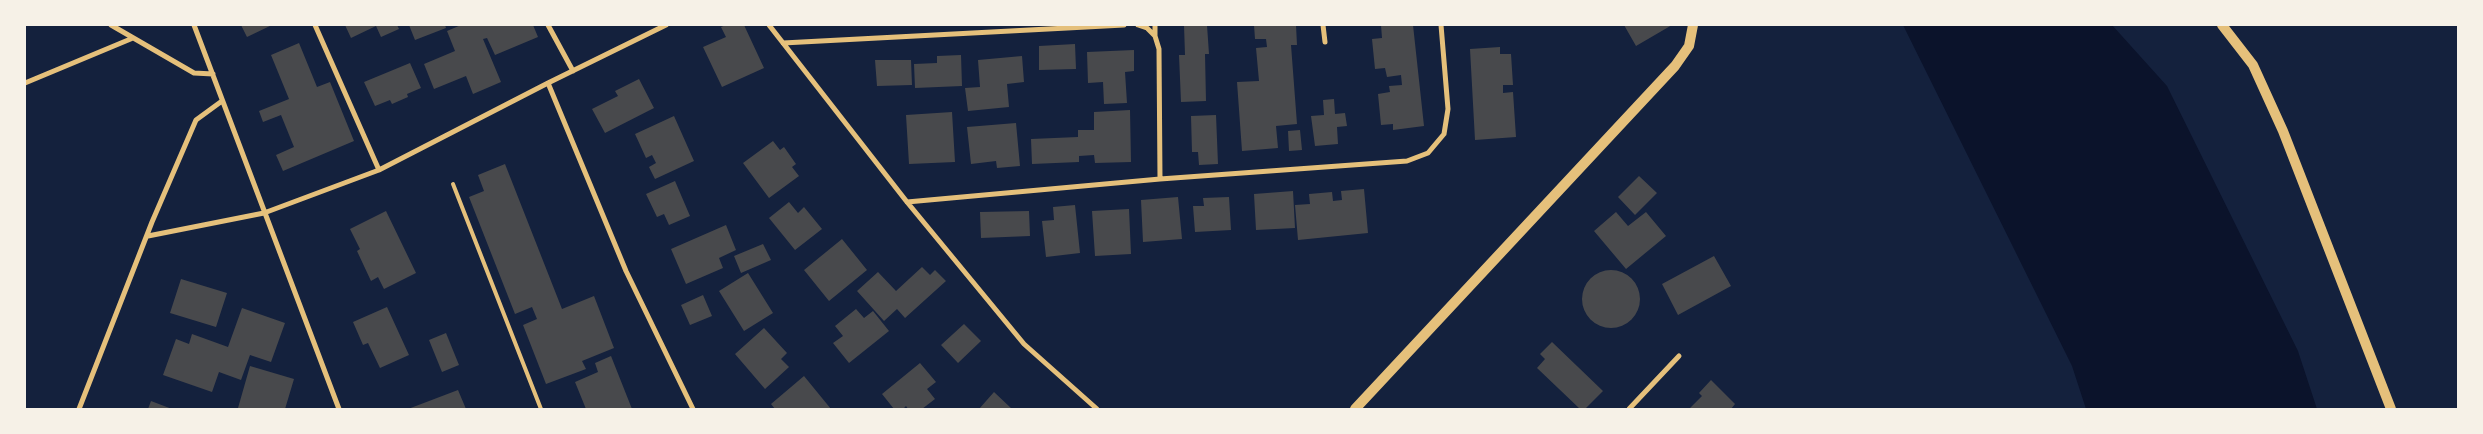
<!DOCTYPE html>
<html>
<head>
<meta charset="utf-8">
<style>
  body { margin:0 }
  #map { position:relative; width:2483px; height:434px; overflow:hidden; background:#14213d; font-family:"Asap Condensed",sans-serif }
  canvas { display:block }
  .frame { position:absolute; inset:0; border:26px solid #f6f1e7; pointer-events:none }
</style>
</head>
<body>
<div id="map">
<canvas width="2483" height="434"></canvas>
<div class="frame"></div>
</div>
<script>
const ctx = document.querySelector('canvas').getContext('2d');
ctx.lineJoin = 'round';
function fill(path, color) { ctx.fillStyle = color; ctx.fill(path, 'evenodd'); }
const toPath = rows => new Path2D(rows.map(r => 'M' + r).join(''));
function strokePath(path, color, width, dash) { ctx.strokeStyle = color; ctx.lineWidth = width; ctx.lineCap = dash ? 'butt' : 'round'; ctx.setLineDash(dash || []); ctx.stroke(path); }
const water = toPath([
  [1903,25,2112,25,2167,86,2298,351,2317,409,2086,409,2072,366]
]);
const building = toPath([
  [241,25,272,25,247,37],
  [345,25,397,25,399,29,381,37,376,26,351,38],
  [409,25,445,25,446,28,415,40],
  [461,25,533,25,538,37,495,55,487,38,483,39,501,82,473,94,466,76,434,89,424,64,455,51,447,31],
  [726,25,744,25,764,68,722,87,703,47,726,37,721,27],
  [1184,25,1207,25,1209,54,1205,54,1206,101,1181,102,1179,55,1185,55],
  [1254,25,1296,25,1297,45,1291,45,1297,124,1276,126,1278,148,1242,151,1237,82,1259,81,1256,48,1267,47,1266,39,1255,39],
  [1381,25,1413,25,1424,126,1393,130,1393,124,1381,125,1378,94,1390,92,1389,86,1402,85,1401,75,1387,77,1385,68,1375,69,1372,39,1382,38],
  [1624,25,1672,25,1636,46],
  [299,43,317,87,330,82,354,141,283,171,276,155,294,147,281,115,263,122,259,111,289,99,271,55],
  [1075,44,1076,69,1039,70,1039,46],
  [1500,47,1500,54,1511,54,1513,85,1503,85,1503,93,1513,92,1516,137,1475,140,1470,49],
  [1134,50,1134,71,1125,72,1127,103,1104,104,1103,82,1088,83,1087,52],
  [961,55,962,86,915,88,914,64,937,63,937,56],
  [1022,56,1024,82,1007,84,1009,107,968,111,965,88,980,87,978,60],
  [875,60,911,60,912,85,877,86],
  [410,63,421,88,407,94,408,97,392,104,390,100,375,106,364,82],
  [639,79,654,108,605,133,592,109,618,96,615,91],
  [1334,99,1335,114,1345,113,1347,126,1337,127,1338,144,1315,146,1311,116,1324,115,1323,100],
  [1130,110,1131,162,1095,163,1094,155,1079,156,1079,162,1032,164,1031,139,1078,137,1078,130,1094,130,1094,112],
  [952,112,955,162,909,164,906,115],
  [1216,115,1218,164,1199,165,1198,152,1192,152,1191,116],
  [674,116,694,161,655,179,649,167,656,163,652,155,646,158,635,134],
  [1016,123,1020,166,997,168,996,161,971,164,967,127],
  [1300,130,1302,150,1289,151,1288,131],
  [773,141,780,150,784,147,796,164,792,167,799,176,769,198,743,163],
  [505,164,562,309,594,296,614,348,582,361,586,369,546,384,523,325,537,319,532,307,515,314,469,197,484,191,478,175],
  [1639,176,1657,193,1635,215,1618,197],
  [675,181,690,216,669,225,664,214,657,217,646,194],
  [1364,189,1368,233,1298,240,1295,205,1310,204,1309,194,1332,192,1333,201,1342,200,1341,191],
  [1293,191,1295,228,1256,230,1254,194],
  [1178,197,1182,239,1143,242,1141,200],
  [1229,197,1231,230,1195,232,1193,206,1204,206,1203,198],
  [789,202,798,213,804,207,822,229,795,250,769,218],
  [1075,205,1080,253,1046,257,1042,221,1054,220,1053,207],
  [1129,209,1131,254,1095,256,1092,211],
  [386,211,416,273,384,289,378,277,371,281,357,251,360,249,350,229],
  [1029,211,1030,236,981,238,980,212],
  [1616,212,1628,226,1646,212,1666,236,1626,269,1594,231],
  [726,225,736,250,719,258,723,268,686,284,671,249],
  [842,239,867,270,829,301,804,270],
  [763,244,771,260,741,273,734,256],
  [1714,256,1731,286,1678,315,1662,284],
  [922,267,930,275,935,270,946,281,905,318,897,309,884,321,857,291,878,272,896,291],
  '1582 299a29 29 0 1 1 58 0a29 29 0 1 1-58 0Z',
  [748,273,773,313,744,331,719,291],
  [181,279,227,293,216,327,170,313],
  [703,295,712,316,690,325,681,305],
  [387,307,409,355,380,368,368,343,363,345,353,322],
  [242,308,285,323,271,362,250,355,241,380,219,372,212,392,163,375,176,339,189,344,192,334,228,347],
  [856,309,864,318,873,311,889,331,849,363,833,343,843,336,835,326],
  [964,324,981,341,958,363,941,345],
  [764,328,787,353,781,359,789,367,765,389,735,354],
  [446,333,459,365,442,372,429,340],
  [1552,342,1603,391,1585,409,1580,409,1537,368,1545,359,1540,354],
  [611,356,632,409,586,409,575,382,598,372,595,363],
  [920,363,936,382,927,389,935,399,922,409,908,409,906,406,903,409,894,409,882,394],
  [250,366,294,379,285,409,238,408],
  [804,376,831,409,775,409,771,404],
  [1711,380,1735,404,1731,409,1689,409,1702,396,1699,393],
  [458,390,466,409,408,409],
  [994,392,1012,409,979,409],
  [151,401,172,409,148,409]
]);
const service = toPath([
  [453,184,541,409]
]);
const minor = toPath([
  [111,25,194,73,213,74],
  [194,25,339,409],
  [315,25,379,170],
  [548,25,573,71],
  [769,25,907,202,1024,344,1097,409],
  [1138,25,1147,28,1155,36,1159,49,1160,179],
  [1155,25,1155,36],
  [1323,25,1325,42],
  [783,43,1124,25],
  [25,83,133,38],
  [548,83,626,271,693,409],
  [907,202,1160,179,1407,161,1428,153,1444,134,1448,109,1441,25],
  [148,236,264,213,379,170,548,83,666,25],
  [79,409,152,222,196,120,222,101],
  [1629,409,1679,356]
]);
const secondary = toPath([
  [2222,25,2253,65,2283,131,2391,409],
  [1355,409,1675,66,1689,46,1693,25]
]);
fill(water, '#0b132b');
fill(building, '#48494c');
strokePath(service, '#e5c07b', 4);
strokePath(minor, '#e5c07b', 5);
strokePath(secondary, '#e5c07b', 10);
</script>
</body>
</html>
